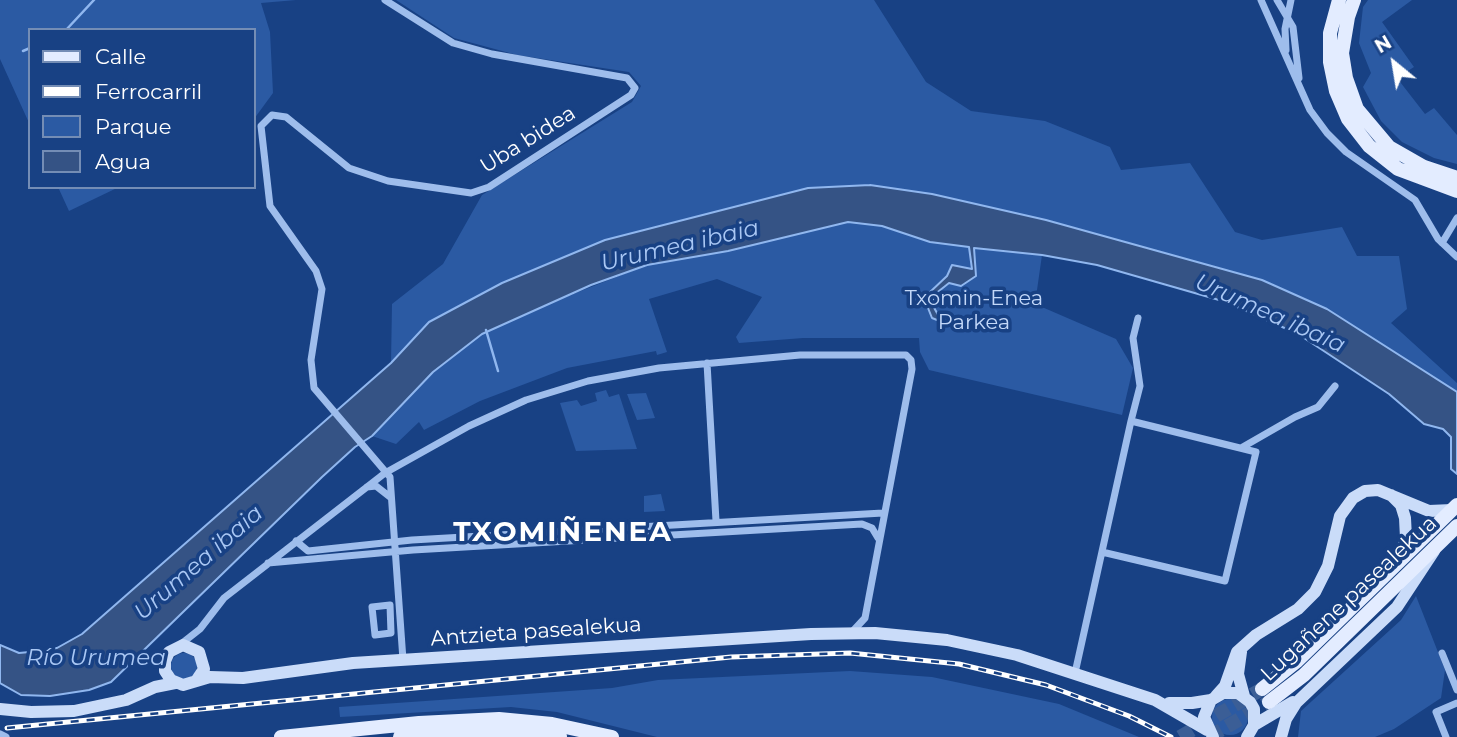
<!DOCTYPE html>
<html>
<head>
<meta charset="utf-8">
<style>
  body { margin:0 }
  #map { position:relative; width:1457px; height:737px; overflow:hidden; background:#184184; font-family:Montserrat,sans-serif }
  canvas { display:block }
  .legend { position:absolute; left:28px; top:28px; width:228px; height:161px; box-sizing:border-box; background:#184184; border:2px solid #748db5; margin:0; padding:9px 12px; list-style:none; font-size:21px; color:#fff }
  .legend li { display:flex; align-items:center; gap:14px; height:35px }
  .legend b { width:35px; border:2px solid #748db5 }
  .north { position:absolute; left:1359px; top:28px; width:70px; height:70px; -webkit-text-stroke:5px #184184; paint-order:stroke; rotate:330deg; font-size:19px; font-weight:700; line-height:28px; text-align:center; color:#fff }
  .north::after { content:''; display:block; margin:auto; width:24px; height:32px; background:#fff; clip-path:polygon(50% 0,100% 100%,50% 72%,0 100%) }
</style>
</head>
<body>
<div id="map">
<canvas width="1457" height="737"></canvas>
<ul class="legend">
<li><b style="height:9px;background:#e3ecff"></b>Calle</li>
<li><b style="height:9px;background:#fff"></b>Ferrocarril</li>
<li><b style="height:19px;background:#2b5aa3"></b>Parque</li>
<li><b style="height:19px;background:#355385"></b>Agua</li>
</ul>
<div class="north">N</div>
</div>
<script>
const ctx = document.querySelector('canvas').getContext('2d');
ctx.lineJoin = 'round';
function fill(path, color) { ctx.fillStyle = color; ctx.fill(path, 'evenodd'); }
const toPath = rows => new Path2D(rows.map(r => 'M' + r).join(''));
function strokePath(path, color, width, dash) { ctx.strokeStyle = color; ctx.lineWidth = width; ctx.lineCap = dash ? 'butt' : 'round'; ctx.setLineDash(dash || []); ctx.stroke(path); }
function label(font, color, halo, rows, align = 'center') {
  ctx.font = font + ' Montserrat,sans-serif'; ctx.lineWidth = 7; ctx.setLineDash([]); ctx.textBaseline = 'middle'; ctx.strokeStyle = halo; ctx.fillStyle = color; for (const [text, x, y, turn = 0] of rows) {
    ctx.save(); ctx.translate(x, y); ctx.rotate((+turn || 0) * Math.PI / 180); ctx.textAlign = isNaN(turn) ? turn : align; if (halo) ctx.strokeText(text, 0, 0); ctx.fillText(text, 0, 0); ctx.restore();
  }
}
const green = toPath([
  [0,0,296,0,261,3,270,32,273,93,254,119,254,30,30,30,30,125,0,59],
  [396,0,874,0,926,82,971,111,1045,121,1110,147,1121,170,1190,163,1235,232,1262,240,1342,227,1357,256,1399,256,1407,309,1391,323,1457,383,1457,392,1327,309,1262,280,1046,220,932,194,870,185,808,188,605,240,502,283,429,322,391,363,392,304,443,264,482,195,632,102,641,86,629,72,517,55,454,38],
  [1368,0,1412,0,1382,22,1414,67,1397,78,1425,114,1434,108,1457,135,1457,164,1434,158,1402,142,1381,121,1363,87,1371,73,1359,43,1363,7],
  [58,187,119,187,69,211],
  [848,222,882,226,930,242,1042,255,1035,304,1116,339,1133,368,1122,415,929,370,920,352,919,338,803,338,739,343,736,337,762,297,717,279,649,299,667,352,657,355,656,351,567,368,480,401,424,430,419,422,396,444,372,436,433,372,482,334,545,305,647,265,728,251],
  [606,390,609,397,619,394,637,449,576,451,560,403,577,400,581,406,597,401,595,393],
  [646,393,655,418,637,420,627,394],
  [661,494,665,511,644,512,644,496],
  [1416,596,1445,670,1441,698,1394,729,1375,737,1298,737,1301,711,1401,620],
  '171 666a13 13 0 1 1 26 0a13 13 0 1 1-26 0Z',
  [850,671,932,677,1059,704,1139,737,657,737,557,712,511,707,340,717,339,707,612,688,658,680],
  '1212 717a18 18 0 1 1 36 0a18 18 0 1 1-36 0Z'
]);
const water = toPath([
  [870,185,932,194,1046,220,1262,280,1327,309,1457,392,1457,474,1451,469,1451,437,1443,429,1424,424,1389,394,1298,334,1226,302,1097,265,1042,255,974,248,976,276,961,286,949,283,934,295,932,304,942,322,932,318,928,308,929,293,947,276,952,265,972,269,969,247,930,242,882,226,848,222,728,251,647,265,591,285,482,334,433,372,372,436,355,447,322,477,111,682,89,690,50,696,21,695,0,683,0,645,19,653,40,651,57,648,82,634,391,363,429,322,502,283,605,240,808,188,870,185]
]);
const stream = toPath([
  [66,30,94,0],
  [23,51,30,48],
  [486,330,498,371]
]);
const primaryTunnel = toPath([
  [1180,737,1262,689],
  [1209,737,1269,702]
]);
const street = toPath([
  [385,0,453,43,492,54,627,78,635,88,631,95,489,187,471,193,388,181,349,168,286,117,272,115,261,126,270,206,316,271,322,289,311,360,314,388,390,477,403,660],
  [1261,0,1310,110,1327,133,1346,152,1415,200,1438,239,1457,257],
  [1277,0,1293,27,1299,78],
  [1286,50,1285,29,1291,0],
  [1442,243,1457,218],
  [707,363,716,521],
  [1131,421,1140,386,1133,338,1138,318],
  [1241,448,1295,417,1318,407,1335,386],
  [367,487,376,486,390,497],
  [296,541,308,551,412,540,883,513],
  [268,563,413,550,862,524,872,528,878,538],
  [390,605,391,633,375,635,372,607,390,605],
  [181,644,200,629,224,598,385,473,469,426,526,400,588,381,659,368,800,355,906,355,911,360,912,369,865,618,852,632],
  [1442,653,1457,690],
  [1075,673,1131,421,1256,452,1225,581,1102,552],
  [0,734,6,737],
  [1446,737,1436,712,1457,703]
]);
const secondary = toPath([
  [1391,495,1401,505,1405,518,1406,538,1400,560],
  [1241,652,1238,674,1244,696],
  [196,681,204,669,199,652,183,645,169,652,165,661,165,671,171,680,183,685,210,677,243,678,353,663,811,634,875,633,947,640,1017,655,1155,700,1207,730],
  [1216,696,1225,686,1237,652,1256,635,1298,609,1315,592,1328,566,1340,516,1353,498,1365,491,1378,490,1429,511,1452,510],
  [1211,700,1204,717,1213,737],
  [1169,703,1192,703,1211,700,1223,693,1238,693,1250,702,1254,709,1254,725,1247,737],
  [0,709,31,712,74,711,126,700,155,687,175,683],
  [1254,725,1293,702],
  [1281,737,1286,719,1296,703,1397,607,1434,551]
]);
const primary = toPath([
  [1339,0,1330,33,1330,62,1336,91,1348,119,1369,146,1398,169,1457,191],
  [1354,0,1348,17,1342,53,1346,78,1357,109,1389,147,1424,167,1457,178],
  [1262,689,1297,661,1457,505],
  [1269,702,1304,675,1457,526],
  [281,737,419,723,499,719,552,724,612,737],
  [400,737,498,731,560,737]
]);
const rail = toPath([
  [7,728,731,657,850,653,959,664,1046,685,1129,716,1171,737]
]);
const streetNames = [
  ["Uba bidea",528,140,-32],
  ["Lugañene pasealekua",1349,599,-43],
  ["Antzieta pasealekua",536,632,-4]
];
const parkNames = [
  ["Txomin-Enea",974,299],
  ["Parkea",974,323]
];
const waterNames = [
  ["Urumea ibaia",680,246,-13],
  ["Urumea ibaia",1270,314,24],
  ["Urumea ibaia",199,563,-41],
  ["Río Urumea",96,658]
];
const districtNames = [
  ["TXOMIÑENEA",563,533]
];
fill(green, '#2b5aa3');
fill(water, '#355385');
strokePath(water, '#90b7ef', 2);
strokePath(stream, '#90b7ef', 2.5);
strokePath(primaryTunnel, '#3b5e96', 14, [14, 7]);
strokePath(street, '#9ebdec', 7);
strokePath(secondary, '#cadcf9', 12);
strokePath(primary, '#e3ecff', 14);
strokePath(rail, '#fff', 5);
strokePath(rail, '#184184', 2.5, [8]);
label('21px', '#fff', '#184184', streetNames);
label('21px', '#c3d8f9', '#184184', parkNames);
label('italic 23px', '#a9c7f4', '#184184', waterNames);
ctx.letterSpacing = '2px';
label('bold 28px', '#fff', '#184184', districtNames);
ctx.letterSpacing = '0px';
</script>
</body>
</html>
